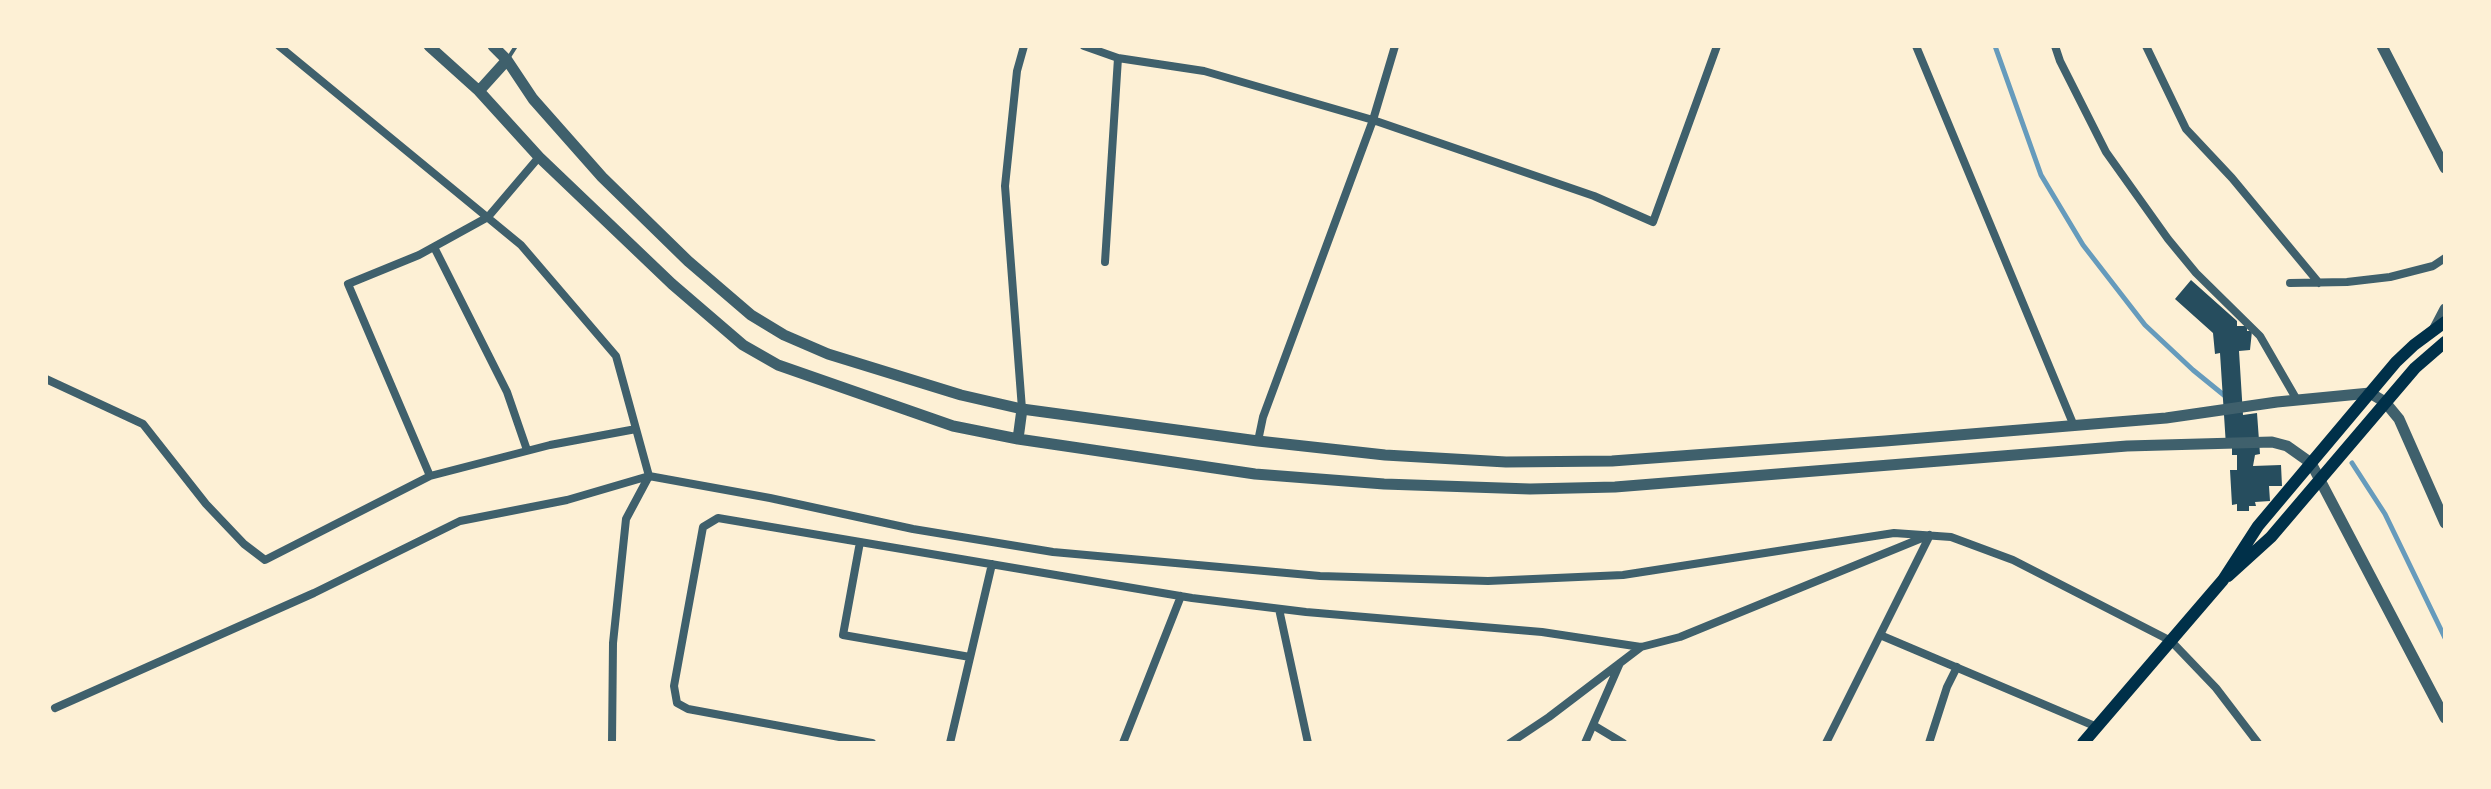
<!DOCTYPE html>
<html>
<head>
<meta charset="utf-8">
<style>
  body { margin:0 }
  #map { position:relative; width:2491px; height:789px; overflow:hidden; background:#fdf0d5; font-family:Figtree,sans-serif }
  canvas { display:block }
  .frame { position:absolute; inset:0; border:48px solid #fdf0d5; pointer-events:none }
</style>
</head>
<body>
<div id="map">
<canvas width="2491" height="789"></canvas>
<div class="frame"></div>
</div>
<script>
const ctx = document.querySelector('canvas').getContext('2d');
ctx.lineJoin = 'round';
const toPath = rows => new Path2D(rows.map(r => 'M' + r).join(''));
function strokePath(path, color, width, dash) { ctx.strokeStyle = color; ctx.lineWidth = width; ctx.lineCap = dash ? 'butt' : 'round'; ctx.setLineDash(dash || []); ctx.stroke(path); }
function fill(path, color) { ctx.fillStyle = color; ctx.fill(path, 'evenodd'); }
const stream = toPath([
  [1995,46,2041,175,2083,245,2145,325,2193,370,2225,396],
  [2352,463,2385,514,2445,638]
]);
const building = toPath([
  [2191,280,2237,321,2237,326,2247,326,2247,331,2252,331,2250,350,2239,351,2243,415,2257,413,2260,454,2255,455,2253,466,2281,465,2282,486,2269,486,2270,501,2255,502,2256,506,2249,506,2249,511,2237,511,2237,504,2232,505,2230,470,2237,470,2237,455,2232,455,2232,446,2226,446,2220,353,2215,354,2213,333,2175,299]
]);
const service = toPath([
  [509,57,516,46]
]);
const minor = toPath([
  [1084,46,1118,58,1204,71,1373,120,1594,196,1653,222,1717,46],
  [1916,46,2074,426],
  [2055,46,2060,61,2106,152,2168,239,2196,273,2260,336,2297,400],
  [2146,46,2186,129,2232,178,2319,283],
  [434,247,507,392,527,450],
  [1105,262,1118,58],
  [2290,283,2347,282,2390,277,2433,266,2445,258],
  [46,379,143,424,206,504,244,544,265,560,430,476,550,445,636,429],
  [1022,409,1005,186,1017,71,1024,46],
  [1258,441,1263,417,1373,120,1395,46],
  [430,476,348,284,419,255,488,217,539,157],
  [860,542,843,635,970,657],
  [1279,609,1308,743],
  [1880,635,2097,727],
  [55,708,314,593,460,521,567,500,649,476,616,356,521,245,279,46],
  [1593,725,1623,743],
  [612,743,613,643,626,519,649,476,770,498,913,529,1053,552,1320,576,1488,581,1623,575,1894,533,1951,537,2013,560,2171,641,2216,688,2258,743],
  [872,743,688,709,677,703,674,686,703,527,718,518,1192,598,1306,612,1542,632,1641,647,1680,637,1922,538],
  [950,743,992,564],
  [1123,743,1181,596],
  [1510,743,1549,717,1641,647],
  [1585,743,1620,663],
  [1826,743,1930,535],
  [1929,743,1947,687,1957,667]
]);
const tertiary = toPath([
  [429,46,479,91,539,157,672,284,743,345,778,365,953,426,1018,439,1255,474,1384,484,1530,489,1615,487,2127,446,2272,442,2287,446,2311,463,2445,718],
  [493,46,507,60,533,99,602,177,688,261,751,315,784,335,828,354,961,395,1022,409,1258,441,1385,455,1506,462,1612,461,1885,441,2166,418,2277,402,2370,393,2385,402,2399,419,2445,523],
  [2382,46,2445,168],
  [479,91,507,60],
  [2434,330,2445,309],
  [1018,439,1022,409]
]);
const secondary = toPath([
  [2228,576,2271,537,2415,368,2445,342],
  [2083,743,2223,580,2258,526,2396,362,2414,345,2445,322]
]);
strokePath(stream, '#669bbc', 5);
fill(building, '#264d5e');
strokePath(service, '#3f606c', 4);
strokePath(minor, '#3f606c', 8);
strokePath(tertiary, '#3f606c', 11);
strokePath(secondary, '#003049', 12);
</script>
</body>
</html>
